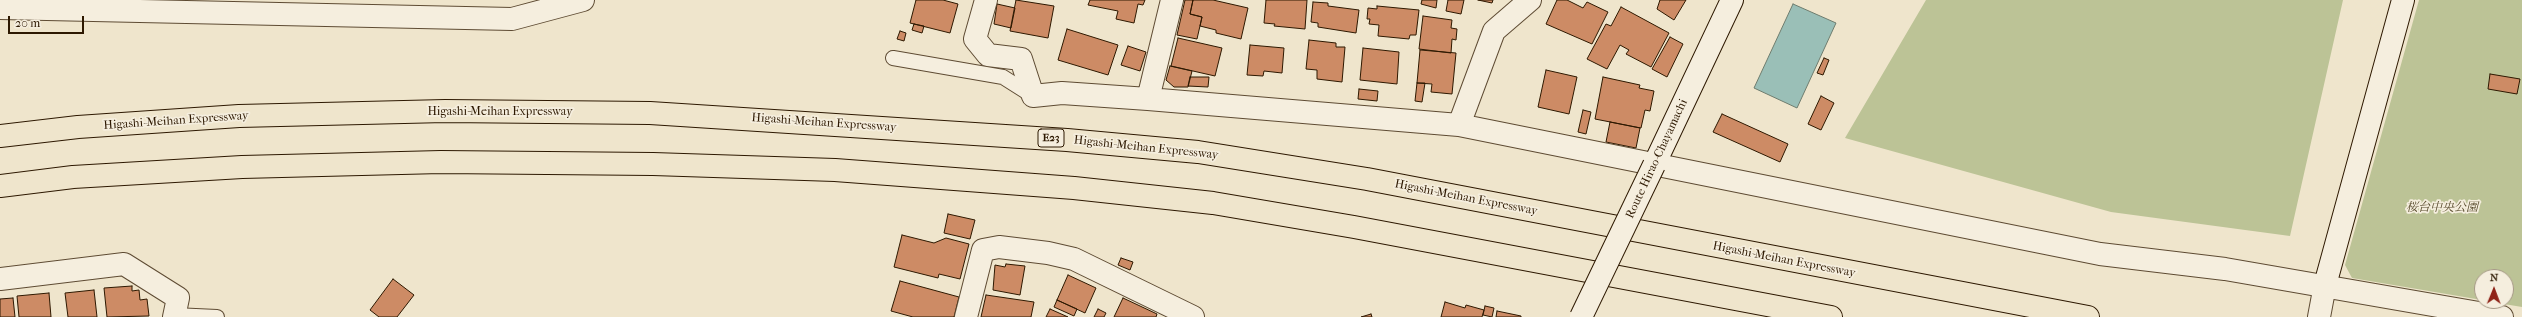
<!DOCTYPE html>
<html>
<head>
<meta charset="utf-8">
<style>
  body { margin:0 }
  #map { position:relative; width:2522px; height:317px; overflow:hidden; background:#efe5cc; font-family:"IM FELL French Canon",serif }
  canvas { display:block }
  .north { position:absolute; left:2474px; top:269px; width:40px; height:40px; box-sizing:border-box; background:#f5eede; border:1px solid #a59885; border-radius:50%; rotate:1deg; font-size:11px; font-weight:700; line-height:16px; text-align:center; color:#2d1800 }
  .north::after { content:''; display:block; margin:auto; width:14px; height:18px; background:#8f2418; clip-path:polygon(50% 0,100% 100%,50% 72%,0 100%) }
  .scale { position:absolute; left:8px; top:16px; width:76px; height:18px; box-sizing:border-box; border:2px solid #2d1800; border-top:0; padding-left:5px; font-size:12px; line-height:14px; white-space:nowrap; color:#2d1800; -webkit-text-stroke:3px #f5eede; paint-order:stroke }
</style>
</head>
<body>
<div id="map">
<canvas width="2522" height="317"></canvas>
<div class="north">N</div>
<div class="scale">20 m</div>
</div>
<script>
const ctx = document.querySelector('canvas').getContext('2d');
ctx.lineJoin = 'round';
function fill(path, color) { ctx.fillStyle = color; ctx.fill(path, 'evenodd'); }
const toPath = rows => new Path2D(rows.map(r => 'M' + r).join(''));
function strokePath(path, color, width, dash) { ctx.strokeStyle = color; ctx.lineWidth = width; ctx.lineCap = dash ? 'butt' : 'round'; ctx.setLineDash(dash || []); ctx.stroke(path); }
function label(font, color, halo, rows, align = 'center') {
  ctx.font = font + ' "IM FELL French Canon","Noto Serif JP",serif'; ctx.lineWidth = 3.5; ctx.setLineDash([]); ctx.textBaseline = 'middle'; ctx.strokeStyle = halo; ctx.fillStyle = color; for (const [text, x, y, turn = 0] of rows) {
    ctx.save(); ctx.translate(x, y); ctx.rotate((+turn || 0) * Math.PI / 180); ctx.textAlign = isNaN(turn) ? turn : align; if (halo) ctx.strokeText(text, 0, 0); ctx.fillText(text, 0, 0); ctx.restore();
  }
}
const green = toPath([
  [1926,0,2343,0,2290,236,2111,212,1845,138],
  [2419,0,2522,0,2522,307,2486,301,2506,301,2506,277,2482,277,2482,300,2352,278,2345,265]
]);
const water = toPath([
  [1793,4,1836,23,1797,108,1754,88,1793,4]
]);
const building = toPath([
  [916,0,943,0,958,4,950,33,910,23,916,0],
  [1016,0,1054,6,1048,38,1010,31,1016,0],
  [1090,0,1145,0,1143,5,1138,4,1134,23,1116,19,1118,11,1088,5,1090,0],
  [1185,0,1193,0,1190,14,1202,17,1197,39,1177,35,1185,0],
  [1193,0,1213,0,1248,8,1241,39,1216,33,1216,30,1200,26,1202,17,1190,14,1193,0],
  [1266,0,1307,0,1305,29,1274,26,1275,24,1264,23,1266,0],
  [1422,0,1437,0,1436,8,1421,4,1422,0],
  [1448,0,1464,0,1461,14,1446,11,1448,0],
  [1478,0,1493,0,1492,3,1478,0],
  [1557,0,1567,0,1583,8,1587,2,1608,12,1592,44,1546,24,1557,0],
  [1660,0,1686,0,1674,20,1657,9,1660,0],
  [1313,2,1328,3,1328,6,1359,10,1356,33,1318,27,1318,23,1311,22,1313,2],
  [997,4,1015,8,1011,28,994,24,997,4],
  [1377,6,1419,10,1416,35,1410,35,1409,39,1378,36,1379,25,1369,24,1370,19,1367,19,1368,8,1377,9,1377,6],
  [1621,7,1669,33,1651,67,1626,54,1629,50,1620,45,1607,69,1587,59,1606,24,1611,26,1621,7],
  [1423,16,1452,20,1451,28,1457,29,1456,40,1452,39,1451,53,1419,49,1423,16],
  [914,24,924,26,922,33,912,30,914,24],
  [1067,29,1118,45,1108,75,1058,60,1067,29],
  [900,31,906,33,904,41,897,39,900,31],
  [1670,37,1683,44,1667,77,1652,69,1670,37],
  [1178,38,1222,48,1215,76,1171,66,1178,38],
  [1309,40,1336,43,1336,47,1345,47,1342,82,1317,79,1317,70,1306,69,1309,40],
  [1250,45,1284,48,1282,73,1264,71,1263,76,1247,75,1250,45],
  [1128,46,1146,52,1140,71,1121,65,1128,46],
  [1363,48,1399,52,1397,84,1360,80,1363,48],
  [1420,50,1456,53,1452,94,1431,92,1432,84,1417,83,1420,50],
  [1824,58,1829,60,1823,75,1817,73,1824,58],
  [1170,66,1192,71,1188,87,1174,87,1166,80,1170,66],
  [1546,70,1577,77,1569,114,1538,107,1546,70],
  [2490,74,2520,79,2517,94,2488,89,2490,74],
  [1190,77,1209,77,1208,87,1188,86,1190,77],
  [1603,77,1640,85,1639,88,1654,91,1650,111,1645,110,1641,128,1595,119,1603,77],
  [1417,83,1425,83,1422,102,1415,101,1417,83],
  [1359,89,1378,91,1377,101,1358,99,1359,89],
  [1821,96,1834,103,1821,130,1808,124,1821,96],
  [1583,110,1591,112,1586,134,1578,132,1583,110],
  [1722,114,1788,144,1780,162,1713,132,1722,114],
  [1610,122,1640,128,1636,148,1606,142,1610,122],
  [948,214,975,220,970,239,944,233,948,214],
  [902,235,934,243,946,238,969,244,960,279,939,274,938,278,894,267,902,235],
  [1121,258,1133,262,1130,270,1118,265,1121,258],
  [1006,264,1025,266,1020,295,993,290,995,265,1005,267,1006,264],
  [1068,275,1096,288,1085,313,1057,300,1068,275],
  [393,279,414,295,397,317,379,317,370,310,393,279],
  [900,281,959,297,954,317,913,317,891,311,900,281],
  [132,286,132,291,139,290,140,300,147,299,149,316,107,317,104,288,132,286],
  [94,290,97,317,68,317,65,293,94,290],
  [49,293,51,317,19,317,17,296,49,293],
  [986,295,1034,302,1031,317,981,317,986,295],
  [13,298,15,317,0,317,0,299,13,298],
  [1123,298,1157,314,1156,317,1114,317,1123,298],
  [1057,300,1077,309,1074,316,1054,307,1057,300],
  [1445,302,1465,308,1466,305,1484,310,1482,317,1441,317,1445,302],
  [1485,306,1494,308,1492,317,1483,315,1485,306],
  [1050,309,1068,317,1046,317,1050,309],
  [1098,309,1106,313,1104,317,1094,317,1098,309],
  [1497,311,1521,316,1521,317,1496,317,1497,311],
  [1371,314,1372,317,1361,317,1371,314]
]);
const lane = toPath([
  [893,58,1003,77,1033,96],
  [174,315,217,317]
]);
const street = toPath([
  [986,0,975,39,988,55,1021,59,1033,96,1062,93,1148,99],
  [1172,0,1148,99,1459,125,2100,254,2225,269,2502,317],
  [0,8,512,19,583,0],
  [1459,125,1494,31,1530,0],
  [0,279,124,264,178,298,174,317],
  [966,317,983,250,999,247,1048,253,1074,259,1193,317],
  [2319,317,2325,285]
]);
const secondary = toPath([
  [1654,165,1732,0],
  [2325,285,2403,0]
]);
const highway = toPath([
  [0,136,78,127,239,116,445,111,650,113,1067,140,1198,152,1367,179,2088,317],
  [0,186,73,177,242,167,441,162,653,164,835,170,1074,188,1213,203,1354,227,1831,317]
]);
const secondaryBridge = toPath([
  [1581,317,1654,165]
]);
const shields = [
  [1051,138,26]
];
const shieldNames = [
  ["E23",1051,138]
];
const streetNames = [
  ["Higashi-Meihan Expressway",500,112],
  ["Higashi-Meihan Expressway",176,121,-4],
  ["Higashi-Meihan Expressway",824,123,4],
  ["Higashi-Meihan Expressway",1146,148,6],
  ["Route Hirao-Chayamachi",1657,159,-65],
  ["Higashi-Meihan Expressway",1466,198,11],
  ["Higashi-Meihan Expressway",1784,260,11]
];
const parkNames = [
  ["桜台中央公園",2442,208]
];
fill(green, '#bcc396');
fill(water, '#9abfb7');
strokePath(water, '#6e7c6e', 1);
fill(building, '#cd8b65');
strokePath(building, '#2d1800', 1);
strokePath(lane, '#5e4b33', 16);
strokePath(street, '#5e4b33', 24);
strokePath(secondary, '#2d1800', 24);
strokePath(highway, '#2d1800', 24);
strokePath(lane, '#f5eede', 14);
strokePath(street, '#f5eede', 22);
strokePath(secondary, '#f5eede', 22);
strokePath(highway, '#efe5cc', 22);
strokePath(secondaryBridge, '#2d1800', 24, []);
strokePath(secondaryBridge, '#f5eede', 22);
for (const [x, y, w] of shields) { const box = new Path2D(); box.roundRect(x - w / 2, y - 9, w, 18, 3); ctx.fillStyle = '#f5eede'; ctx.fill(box); strokePath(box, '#2d1800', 1); }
label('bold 11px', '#2d1800', null, shieldNames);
label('12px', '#2d1800', '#f5eede', streetNames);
label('italic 12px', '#584b2d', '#f5eede', parkNames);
</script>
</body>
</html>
